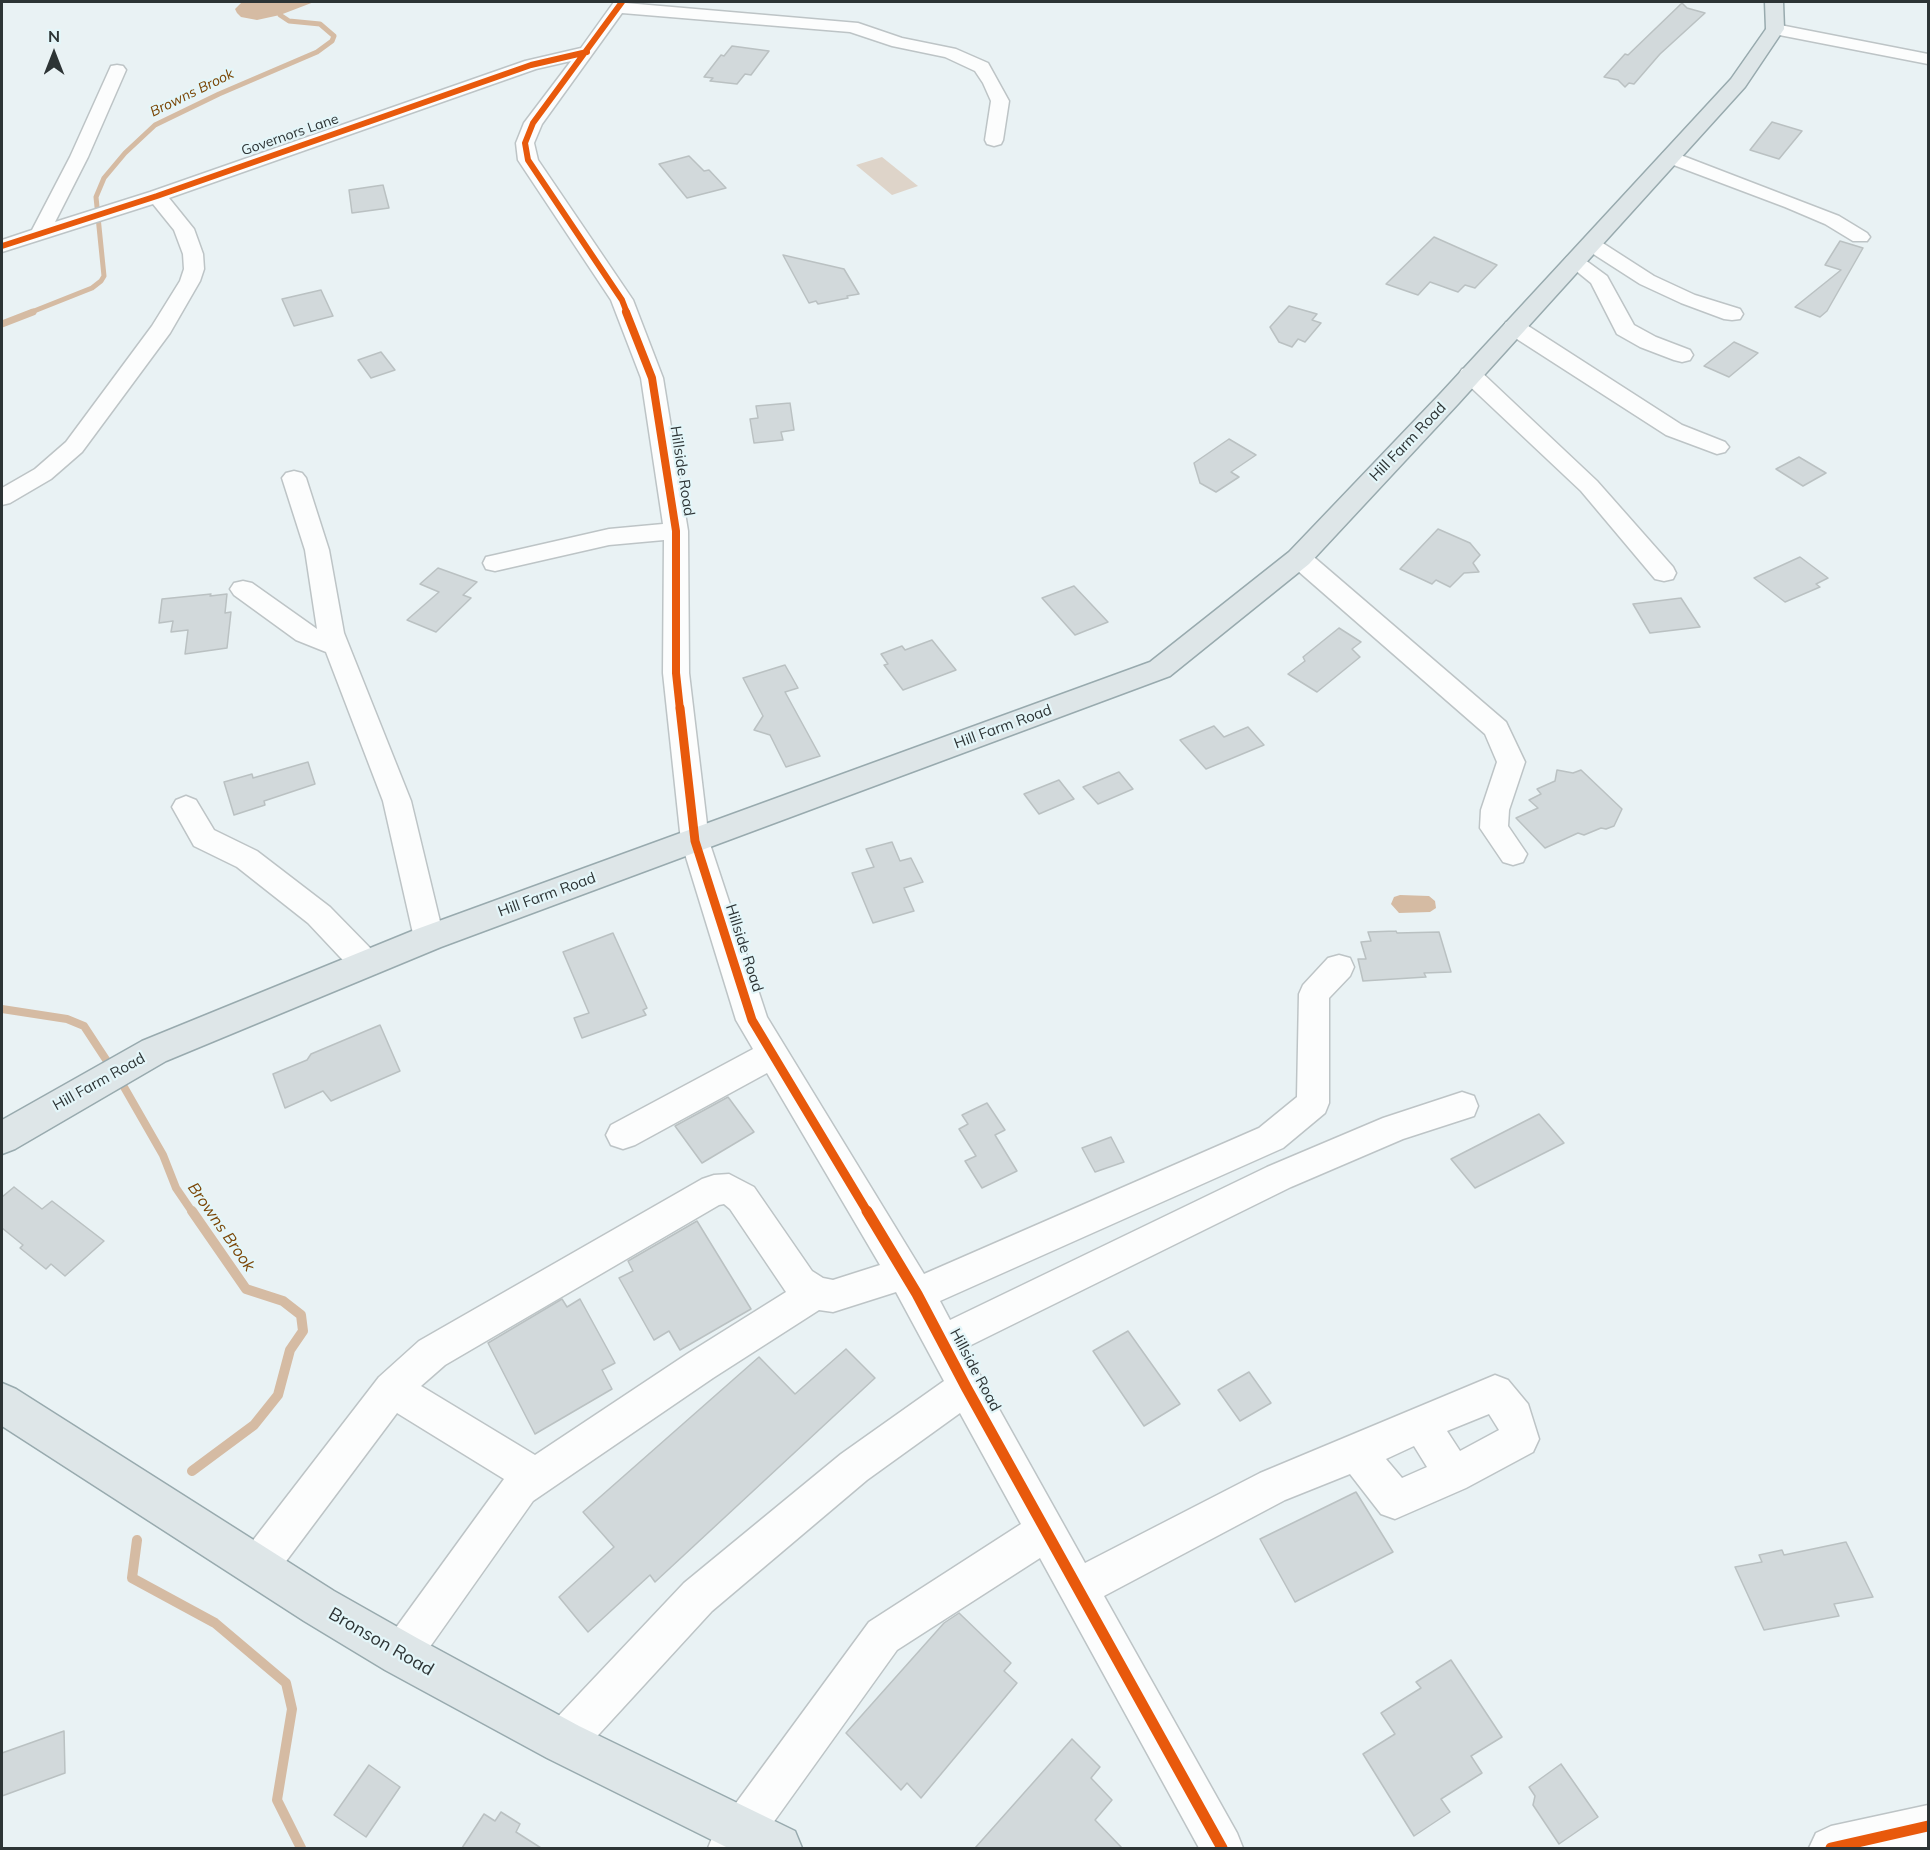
<!DOCTYPE html>
<html>
<head>
<meta charset="utf-8">
<style>
  body { margin:0 }
  #map { position:relative; width:1930px; height:1850px; overflow:hidden; background:#e9f2f4; font-family:Mulish,sans-serif }
  canvas { display:block }
  .frame { position:absolute; inset:0; border:3px solid #2d3435; pointer-events:none }
  .north { position:absolute; left:24px; top:24px; width:60px; height:60px; -webkit-text-stroke:4px #e4f6f9; paint-order:stroke; rotate:0deg; font-size:16px; font-weight:700; line-height:24px; text-align:center; color:#2d3435 }
  .north::after { content:''; display:block; margin:auto; width:21px; height:27px; background:#2d3435; clip-path:polygon(50% 0,100% 100%,50% 72%,0 100%) }
</style>
</head>
<body>
<div id="map">
<canvas width="1930" height="1850"></canvas>
<div class="frame"></div>
<div class="north">N</div>
</div>
<script>
const ctx = document.querySelector('canvas').getContext('2d');
ctx.lineJoin = 'round';
function fill(path, color) { ctx.fillStyle = color; ctx.fill(path, 'evenodd'); }
const toPath = rows => new Path2D(rows.map(r => 'M' + r).join(''));
function strokePath(path, color, width, dash) { ctx.strokeStyle = color; ctx.lineWidth = width; ctx.lineCap = dash ? 'butt' : 'round'; ctx.setLineDash(dash || []); ctx.stroke(path); }
function label(font, color, halo, rows, align = 'center') {
  ctx.font = font + ' Mulish,sans-serif'; ctx.lineWidth = 4.5; ctx.setLineDash([]); ctx.textBaseline = 'middle'; ctx.strokeStyle = halo; ctx.fillStyle = color; for (const [text, x, y, turn = 0] of rows) {
    ctx.save(); ctx.translate(x, y); ctx.rotate((+turn || 0) * Math.PI / 180); ctx.textAlign = isNaN(turn) ? turn : align; if (halo) ctx.strokeText(text, 0, 0); ctx.fillText(text, 0, 0); ctx.restore();
  }
}
const green = toPath([
  [882,157,918,186,892,195,856,165]
]);
const water = toPath([
  [242,2,314,2,280,15,257,20,241,17,237,13,235,9],
  [1400,895,1429,896,1435,901,1436,908,1430,912,1399,913,1391,904,1394,897]
]);
const streamFar3 = toPath([
  [29,313,92,288,101,281,104,276,96,197,104,178,125,153,155,125,219,94,317,52,332,41,334,36,320,24,289,21,280,15,280,3,282,2]
]);
const streamFar2 = toPath([
  [2,324,33,312]
]);
const streamFar1 = toPath([
  [2,1009,67,1019,84,1026,124,1087,163,1155,176,1188,193,1213]
]);
const stream = toPath([
  [192,1211,246,1289,283,1301,301,1315,303,1331,290,1350,278,1395,254,1425,192,1471],
  [137,1540,132,1578,215,1623,286,1683,292,1709,277,1800,301,1848]
]);
const building = toPath([
  [1682,3,1687,8,1705,13,1660,54,1634,84,1629,83,1625,87,1618,80,1604,77,1625,54,1628,55,1682,3],
  [732,46,769,51,751,75,745,74,737,84,710,81,713,78,704,77,721,55,724,56,732,46],
  [1772,122,1802,131,1779,159,1750,150,1772,122],
  [689,156,704,171,709,170,726,188,687,198,659,164,689,156],
  [383,185,389,208,352,213,349,190,383,185],
  [1434,237,1497,265,1475,288,1465,285,1458,292,1430,282,1418,295,1386,284,1434,237],
  [1840,241,1863,248,1827,311,1820,317,1795,307,1841,270,1825,265,1840,241],
  [783,255,844,269,859,294,847,296,848,298,818,304,816,301,809,303,783,255],
  [321,290,333,316,294,326,282,299,321,290],
  [1289,306,1317,314,1312,320,1321,323,1305,342,1298,339,1292,347,1279,342,1270,327,1289,306],
  [1734,342,1758,353,1729,377,1704,366,1734,342],
  [381,352,395,370,371,378,358,360,381,352],
  [790,403,794,430,781,432,783,440,754,443,750,419,758,418,756,406,790,403],
  [1229,439,1256,455,1231,472,1239,477,1216,492,1200,483,1194,463,1229,439],
  [1799,457,1826,473,1803,486,1776,469,1799,457],
  [1438,529,1470,543,1480,555,1473,563,1479,572,1464,573,1450,587,1436,580,1432,584,1400,569,1438,529],
  [1800,557,1828,578,1816,584,1820,587,1785,602,1754,578,1800,557],
  [438,568,477,582,463,595,471,598,436,632,407,620,439,592,420,584,438,568],
  [1074,586,1108,622,1075,635,1042,598,1074,586],
  [211,594,210,596,227,594,225,613,231,612,227,648,185,654,188,630,171,632,173,621,159,623,162,599,211,594],
  [1681,598,1700,627,1650,633,1633,604,1681,598],
  [1339,628,1361,642,1352,649,1360,657,1317,692,1288,674,1305,661,1303,657,1339,628],
  [932,640,956,670,903,690,884,665,888,664,881,654,902,646,905,650,932,640],
  [785,665,798,688,785,692,820,756,786,767,770,735,754,730,763,716,743,678,785,665],
  [1214,726,1224,737,1248,727,1264,745,1206,769,1180,740,1214,726],
  [308,762,315,784,264,801,265,805,234,815,224,782,252,774,253,778,308,762],
  [1557,770,1573,773,1581,770,1622,809,1614,826,1606,829,1601,828,1584,835,1578,833,1545,848,1516,818,1538,808,1529,800,1541,794,1537,789,1555,781,1557,770],
  [1119,772,1133,789,1098,804,1083,787,1119,772],
  [1059,780,1074,799,1039,814,1024,794,1059,780],
  [892,842,900,861,911,858,923,882,904,888,914,911,873,923,852,873,874,867,866,849,892,842],
  [1396,931,1397,933,1439,932,1451,972,1424,973,1426,977,1363,981,1358,959,1366,959,1361,942,1371,941,1368,932,1396,931],
  [613,933,647,1008,643,1010,646,1015,582,1038,574,1018,589,1013,563,952,613,933],
  [380,1025,400,1071,331,1101,323,1091,285,1108,273,1074,307,1060,311,1054,380,1025],
  [728,1097,754,1132,702,1163,675,1126,728,1097],
  [987,1103,1005,1130,995,1135,1017,1171,982,1188,965,1161,976,1156,959,1129,968,1124,962,1115,987,1103],
  [1539,1114,1564,1143,1475,1188,1451,1159,1539,1114],
  [1111,1137,1124,1162,1095,1172,1082,1148,1111,1137],
  [14,1187,42,1209,52,1201,104,1241,65,1276,51,1264,46,1269,20,1248,23,1245,2,1228,2,1197,14,1187],
  [697,1221,751,1309,680,1350,669,1331,654,1340,619,1278,633,1271,628,1261,697,1221],
  [562,1299,567,1307,580,1299,615,1363,602,1370,612,1389,535,1434,488,1343,562,1299],
  [1128,1331,1180,1404,1144,1426,1093,1351,1128,1331],
  [846,1349,875,1378,655,1582,650,1575,588,1632,559,1597,614,1547,583,1512,759,1357,795,1394,846,1349],
  [1249,1372,1271,1403,1240,1421,1218,1390,1249,1372],
  [1356,1492,1393,1552,1295,1602,1260,1539,1356,1492],
  [1846,1542,1873,1597,1834,1604,1839,1616,1764,1630,1735,1567,1762,1562,1759,1555,1782,1550,1784,1555,1846,1542],
  [959,1613,1011,1663,1004,1671,1017,1683,921,1798,907,1783,901,1790,846,1733,944,1623,959,1613],
  [1451,1660,1502,1737,1471,1756,1482,1773,1441,1799,1450,1812,1414,1836,1363,1754,1395,1734,1381,1713,1421,1688,1416,1682,1451,1660],
  [64,1731,65,1773,2,1796,2,1753,64,1731],
  [1072,1739,1100,1767,1091,1778,1112,1800,1095,1820,1122,1848,975,1848,1072,1739],
  [1561,1764,1598,1817,1559,1844,1533,1805,1535,1796,1529,1787,1561,1764],
  [369,1765,400,1787,366,1837,334,1815,369,1765],
  [501,1812,520,1824,516,1832,541,1848,462,1848,484,1814,495,1821,501,1812]
]);
const minor = toPath([
  [614,2,858,23,902,38,956,49,988,63,1009,101,1003,140,1001,144,994,146,987,144,985,140,991,101,983,83,975,71,945,57,892,46,850,32,622,13,542,124,534,143,538,160,633,300,663,378,688,531,689,673,709,841,767,1017,924,1274,1259,1128,1297,1097,1299,994,1303,985,1328,958,1339,955,1350,958,1354,967,1350,976,1329,998,1329,1103,1325,1113,1283,1148,940,1301,950,1320,1267,1167,1383,1118,1462,1092,1474,1096,1478,1106,1474,1116,1403,1139,1291,1187,965,1348,1085,1563,1260,1473,1495,1375,1508,1380,1528,1404,1539,1439,1533,1452,1466,1488,1395,1519,1381,1514,1350,1474,1285,1500,1104,1596,1237,1833,1243,1848,1199,1848,1040,1558,897,1650,755,1848,708,1848,714,1833,869,1622,1021,1524,960,1413,867,1480,712,1611,578,1757,563,1763,548,1757,542,1742,548,1727,684,1583,841,1454,944,1381,896,1292,833,1312,819,1310,713,1378,533,1501,415,1668,401,1674,387,1668,381,1654,387,1640,504,1479,397,1413,272,1580,258,1586,244,1580,238,1566,244,1552,379,1377,419,1341,702,1179,714,1175,729,1174,754,1187,812,1271,823,1278,833,1280,880,1265,767,1073,635,1145,623,1149,611,1145,606,1135,611,1125,753,1049,736,1020,681,841,663,673,664,540,609,545,495,571,486,569,483,563,486,557,495,555,609,529,663,524,641,378,611,300,518,160,516,143,524,123,571,61,536,69,169,198,194,229,203,254,204,269,200,281,170,333,82,452,51,479,10,503,2,505,2,488,35,469,66,442,152,326,180,281,184,269,183,254,174,230,153,204,2,252,2,240,32,230,70,157,111,66,117,65,123,66,126,70,88,157,55,222,150,192,525,61,581,48,614,2],
  [724,1204,730,1209,786,1292,687,1354,535,1455,421,1386,445,1365,719,1205,724,1204],
  [1489,1414,1499,1430,1460,1451,1447,1431,1489,1414],
  [1414,1446,1427,1467,1402,1478,1386,1459,1414,1446],
  [1775,24,1928,54,1928,64,1769,33,1766,29,1769,25,1775,24],
  [1670,151,1839,216,1867,233,1870,237,1867,241,1853,241,1825,224,1785,207,1663,161,1661,157,1663,153,1670,151],
  [1591,238,1598,240,1654,276,1695,295,1740,309,1743,314,1740,319,1732,320,1724,319,1681,303,1640,284,1584,248,1581,244,1584,240,1591,238],
  [1574,255,1581,257,1607,276,1634,325,1656,337,1690,350,1693,355,1690,360,1682,362,1674,360,1640,347,1617,334,1591,283,1564,261,1567,257,1574,255],
  [1514,321,1522,322,1682,425,1725,442,1729,447,1725,452,1717,454,1666,435,1506,332,1503,327,1506,322,1514,321],
  [1470,367,1478,369,1597,481,1673,567,1676,573,1673,579,1664,581,1655,579,1581,491,1462,379,1459,374,1462,369,1470,367],
  [294,471,302,473,306,478,329,550,344,633,411,801,444,938,440,946,429,950,418,946,414,938,383,801,326,652,296,640,234,595,230,589,234,583,243,581,252,583,317,629,305,550,282,478,286,473,294,471],
  [1299,550,1308,552,1506,722,1525,762,1509,810,1508,826,1527,854,1523,862,1513,865,1503,862,1480,828,1481,810,1497,762,1485,734,1290,564,1287,558,1290,552,1299,550],
  [186,796,196,800,214,830,257,851,330,907,377,955,381,964,377,973,366,976,355,973,308,923,237,867,194,846,172,807,176,800,186,796],
  [1928,1805,1928,1847,1809,1848,1816,1833,1831,1826,1928,1805]
]);
const major = toPath([
  [1765,2,1783,2,1784,29,1745,87,1458,404,1309,564,1170,676,441,947,166,1061,15,1149,2,1154,2,1120,142,1041,417,929,1150,662,1289,552,1440,394,1731,79,1766,29,1765,2],
  [2,1383,16,1389,334,1591,417,1638,579,1726,795,1831,802,1848,728,1848,547,1758,385,1670,304,1621,2,1426,2,1383]
]);
const cyclewayFar3 = toPath([
  [622,2,533,123,525,143,528,160,622,300,627,313],
  [2,246,157,196,531,65,587,52]
]);
const cyclewayFar2 = toPath([
  [626,312,652,378,676,531,676,673,680,710]
]);
const cyclewayFar1 = toPath([
  [680,708,695,841,752,1020,868,1213]
]);
const cycleway = toPath([
  [867,1211,917,1294,966,1387,1222,1848],
  [1831,1848,1928,1826]
]);
const farWaternames = [
  ["Browns Brook",192,93,-26]
];
const farStreetnames = [
  ["Governors Lane",290,135,-19]
];
const streetNames = [
  ["Hill Farm Road",1408,442,-46],
  ["Hillside Road",682,471,81],
  ["Hill Farm Road",1003,727,-20],
  ["Hill Farm Road",547,895,-20],
  ["Hillside Road",744,948,72],
  ["Hill Farm Road",99,1082,-29],
  ["Hillside Road",975,1370,62]
];
const waterNames = [
  ["Browns Brook",221,1227,55]
];
const nearStreetnames = [
  ["Bronson Road",381,1642,30]
];
fill(green, '#ded4c9');
fill(water, '#d5bba3');
strokePath(streamFar3, '#d5bba3', 5);
strokePath(streamFar2, '#d5bba3', 7);
strokePath(streamFar1, '#d5bba3', 8);
strokePath(stream, '#d5bba3', 10);
fill(building, '#d2d9db');
strokePath(building, '#bac1c2', 1.5);
strokePath(minor, '#bdc4c6', 3);
strokePath(major, '#98aaae', 3);
fill(minor, '#fcfdfd');
fill(major, '#dee6e8');
strokePath(cyclewayFar3, '#e8590c', 6);
strokePath(cyclewayFar2, '#e8590c', 8);
strokePath(cyclewayFar1, '#e8590c', 9);
strokePath(cycleway, '#e8590c', 11);
label('italic 14px', '#7a4505', '#e4f6f9', farWaternames);
label('14px', '#2d3435', '#e4f6f9', farStreetnames);
label('15px', '#2d3435', '#e4f6f9', streetNames);
label('italic 16px', '#7a4505', '#e4f6f9', waterNames);
label('18px', '#2d3435', '#e4f6f9', nearStreetnames);
</script>
</body>
</html>
